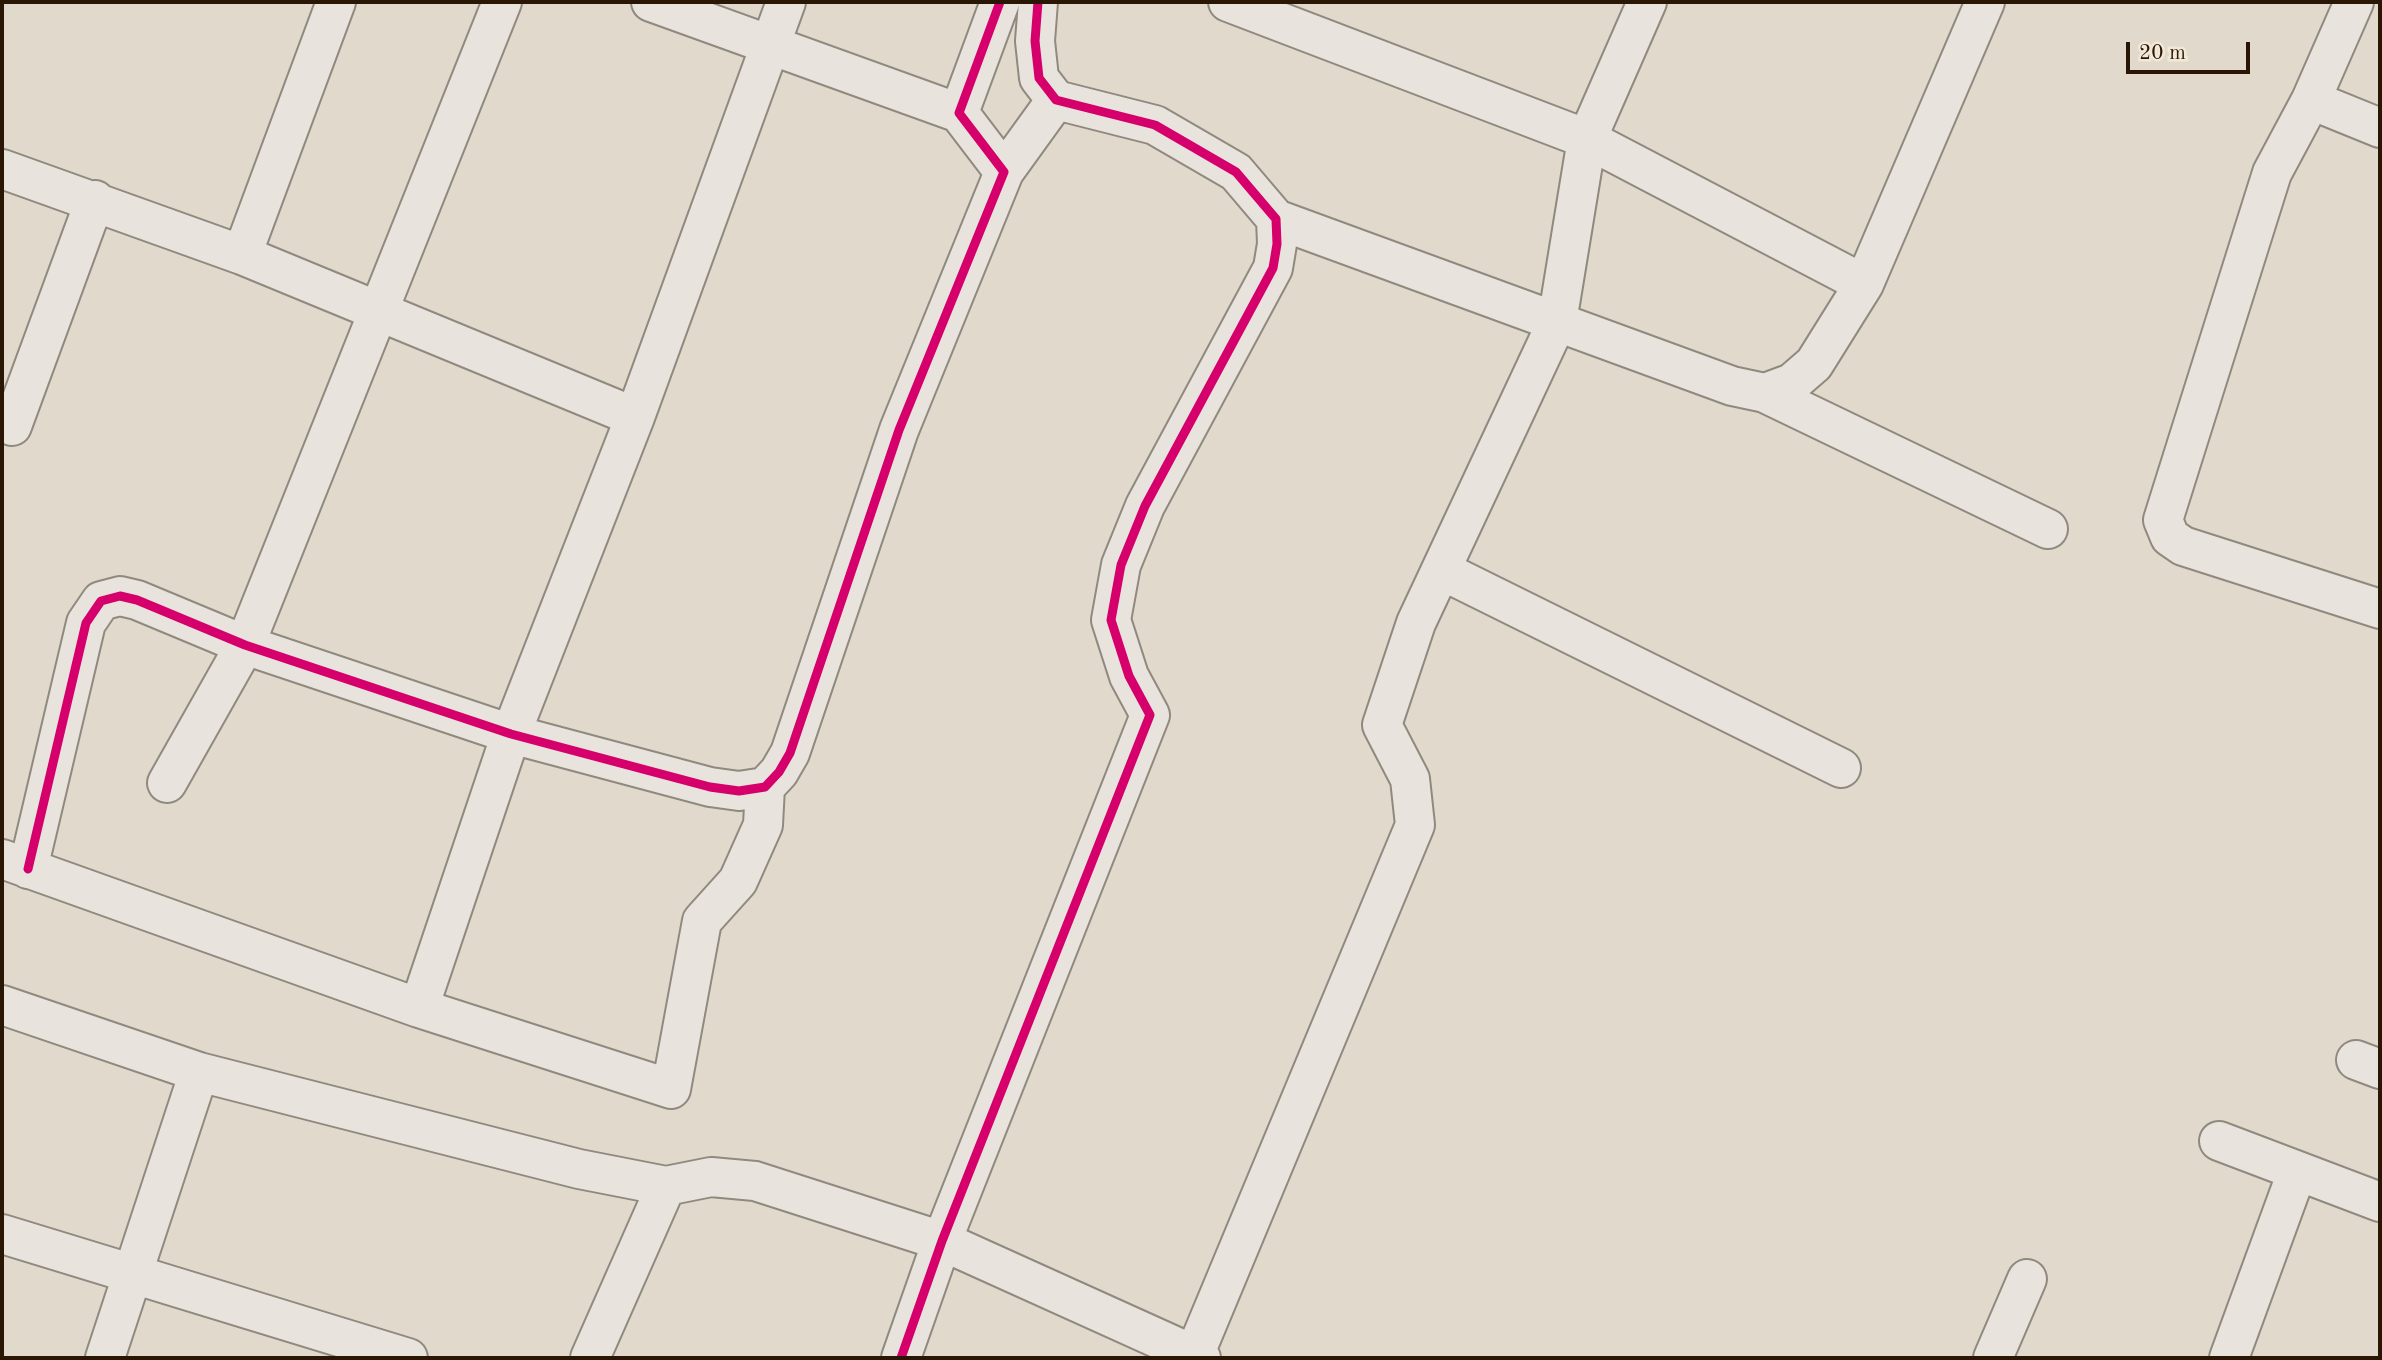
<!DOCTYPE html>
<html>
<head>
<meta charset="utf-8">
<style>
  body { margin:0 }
  #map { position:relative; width:2382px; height:1360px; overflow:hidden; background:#e1d9cb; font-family:"Old Standard TT",serif }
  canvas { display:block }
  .frame { position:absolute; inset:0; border:4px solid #2a1605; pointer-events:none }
  .scale { position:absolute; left:2126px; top:42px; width:124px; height:32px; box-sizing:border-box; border:4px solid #2a1605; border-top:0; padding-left:9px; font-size:21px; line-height:24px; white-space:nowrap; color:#2a1605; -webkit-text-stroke:5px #f2e8d7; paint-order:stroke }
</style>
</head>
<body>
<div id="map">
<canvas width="2382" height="1360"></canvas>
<div class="frame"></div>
<div class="scale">20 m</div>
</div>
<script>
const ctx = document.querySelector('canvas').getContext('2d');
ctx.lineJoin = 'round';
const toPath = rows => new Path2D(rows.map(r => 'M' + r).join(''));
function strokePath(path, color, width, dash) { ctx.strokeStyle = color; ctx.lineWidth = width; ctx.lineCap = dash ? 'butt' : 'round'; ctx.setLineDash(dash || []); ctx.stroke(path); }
const minor = toPath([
  [651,2,959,113],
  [1228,2,1587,139,1864,284],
  [2354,2,2311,100,2272,173,2163,520,2170,537,2183,546,2380,609],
  [2311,100,2380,128],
  [2,169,242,255,635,417],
  [1004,172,1056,100],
  [1276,219,1732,386,1765,393,1792,383,1814,364,1864,284,1985,2],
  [242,255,336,2],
  [1765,393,2048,529],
  [12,426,95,200],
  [1441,570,1841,768],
  [167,783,245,645,502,2],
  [2,859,419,1008,671,1089,702,921,738,881,763,825,765,787],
  [28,869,86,623,101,601,120,596,137,600,245,645,511,734,710,787,739,791,765,787,779,772,790,753,899,430,1004,172,959,113,1000,2],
  [2,1005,199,1072,579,1169,666,1186,711,1177,755,1181,942,1241,1201,1358],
  [419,1008,511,734,635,417,786,2],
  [2356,1060,2380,1069],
  [2219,1141,2380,1202],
  [2,1234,408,1358],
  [105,1358,199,1072],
  [590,1358,666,1186],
  [901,1358,942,1241,1150,715,1129,676,1111,620,1121,565,1145,506,1273,268,1277,244,1276,219,1236,172,1155,125,1056,100,1039,78,1035,41,1038,2],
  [1193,1358,1415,825,1410,779,1382,725,1416,623,1557,322,1587,139,1647,2],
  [1993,1358,2027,1279],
  [2229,1358,2297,1172]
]);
const cycleway = toPath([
  [28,869,86,623,101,601,120,596,137,600,245,645,511,734,710,787,739,791,765,787,779,772,790,753,899,430,1004,172,959,113,1000,2],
  [901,1358,942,1241,1150,715,1129,676,1111,620,1121,565,1145,506,1273,268,1277,244,1276,219,1236,172,1155,125,1056,100,1039,78,1035,41,1038,2]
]);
strokePath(minor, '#90897f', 42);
strokePath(minor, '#e8e4dd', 38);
strokePath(cycleway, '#d6006c', 9);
</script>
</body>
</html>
